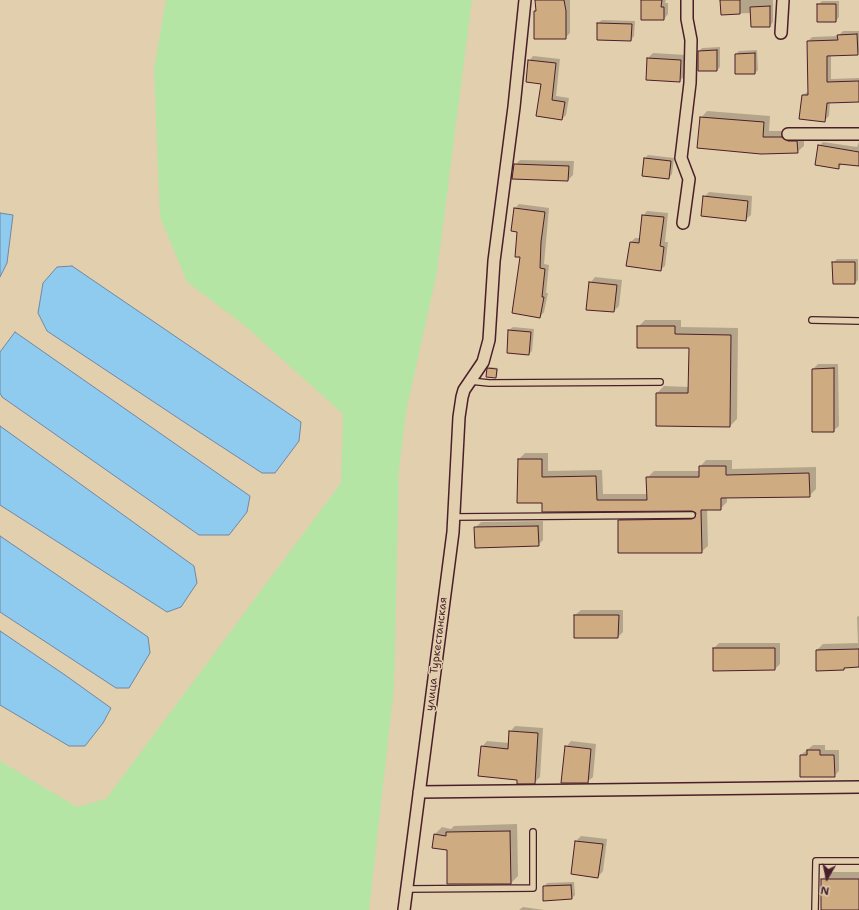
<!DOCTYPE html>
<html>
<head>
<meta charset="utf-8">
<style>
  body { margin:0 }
  #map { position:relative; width:859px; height:910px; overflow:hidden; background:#e1cfad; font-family:"Shantell Sans",sans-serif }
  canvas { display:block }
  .north { position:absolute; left:807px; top:858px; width:40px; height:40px; -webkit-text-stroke:3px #e1cfad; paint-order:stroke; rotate:189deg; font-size:11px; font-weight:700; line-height:16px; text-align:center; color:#4a1f2b }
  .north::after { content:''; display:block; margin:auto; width:14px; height:18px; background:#4a1f2b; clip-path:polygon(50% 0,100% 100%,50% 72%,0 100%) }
</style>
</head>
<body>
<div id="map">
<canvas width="859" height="910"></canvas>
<div class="north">N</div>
</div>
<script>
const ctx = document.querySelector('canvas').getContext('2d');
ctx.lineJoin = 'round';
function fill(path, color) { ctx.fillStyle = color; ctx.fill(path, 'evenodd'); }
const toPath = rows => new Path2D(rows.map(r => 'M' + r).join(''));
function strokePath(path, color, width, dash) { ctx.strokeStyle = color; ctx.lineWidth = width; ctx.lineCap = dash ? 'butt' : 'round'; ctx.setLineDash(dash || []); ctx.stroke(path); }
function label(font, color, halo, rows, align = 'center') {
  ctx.font = font + ' "Shantell Sans",sans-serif'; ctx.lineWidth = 3; ctx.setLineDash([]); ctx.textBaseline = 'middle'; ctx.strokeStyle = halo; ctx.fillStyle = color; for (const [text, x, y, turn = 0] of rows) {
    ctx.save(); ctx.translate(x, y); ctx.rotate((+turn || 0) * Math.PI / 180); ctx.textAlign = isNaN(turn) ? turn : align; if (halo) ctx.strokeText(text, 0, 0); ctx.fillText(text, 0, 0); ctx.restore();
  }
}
const green = toPath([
  [166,0,472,0,437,272,406,412,399,469,394,688,369,910,0,910,0,761,77,807,106,799,341,483,343,414,244,325,187,282,160,217,154,69]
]);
const water = toPath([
  [0,213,13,215,7,263,0,277,0,213],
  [72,266,301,422,299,441,275,473,262,473,193,428,47,331,38,313,43,283,57,267,72,266],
  [15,332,250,496,247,512,229,535,199,535,2,397,0,393,0,352,15,332],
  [0,426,194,566,197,583,181,607,167,612,0,505,0,426],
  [0,536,148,637,150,653,129,688,116,688,0,612,0,536],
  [0,631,65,675,111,708,103,723,85,746,69,746,0,705,0,631]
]);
const shadow = toPath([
  [536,0,570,0,570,33,565,38,535,11,537,9],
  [642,0,666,0,665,3,668,3,668,14,664,19],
  [721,0,773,0,773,22,770,26,751,13,722,14],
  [822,1,839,1,839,17,836,21,818,5],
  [602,20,635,21,634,36,631,40,598,23],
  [843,31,859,31,859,52,857,54,831,55,831,79,859,78,859,101,830,102,829,116,824,121,803,95,809,91,808,41,812,37,838,36],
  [720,47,720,67,717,70,699,51,702,48],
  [757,50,758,70,755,73,736,54,739,51],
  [653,53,686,55,685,76,679,81,648,58],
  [533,56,560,59,556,96,569,98,566,115,562,119,529,61],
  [707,111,770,116,769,131,789,131,804,135,804,146,797,152,701,118],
  [823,142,857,147,859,142,859,166,843,163,838,168,819,146],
  [648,155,674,158,672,174,669,178,645,158],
  [520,160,574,161,573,175,568,180,515,165],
  [709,192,752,196,751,215,745,220,704,197],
  [519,204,549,208,544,264,549,265,546,293,548,293,544,312,540,317,521,256,515,208],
  [647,211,668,213,665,242,668,242,665,266,660,270,631,242,635,238,640,238,643,216],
  [837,259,858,259,858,280,855,283,834,283,833,263],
  [595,277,622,280,619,306,614,311,590,283],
  [645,320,681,320,681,327,738,328,737,419,730,426,657,393,664,386,689,387,690,347,638,327],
  [513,327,534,329,532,351,529,354,509,330],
  [818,364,838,364,839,426,833,431,813,431,813,369],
  [490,367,498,368,497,376,496,377,488,368],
  [525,453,548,453,548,471,602,470,603,494,647,494,647,478,654,471,700,471,700,467,706,460,732,460,732,469,816,467,816,489,809,496,727,497,727,502,720,509,707,509,708,546,701,552,646,553,619,520,625,514,699,513,692,510,543,502,519,459],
  [543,521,543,540,538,545,475,528,481,522],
  [581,610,623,610,623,632,618,637,575,637,575,615],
  [859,616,859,666,846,667,843,669,817,650,823,644,858,643,857,617],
  [719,643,780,643,780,664,775,669,714,670,714,648],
  [515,726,543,728,540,777,534,783,518,779,482,747,487,741,509,743,510,732],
  [571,741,596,744,593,777,587,782,566,747],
  [813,745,825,745,825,750,839,750,839,771,834,776,801,755],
  [517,824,518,876,511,883,448,849,433,847,435,834,442,827,451,829,454,826],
  [581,836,607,839,603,871,598,877,576,841],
  [830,872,859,872,859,910,822,910,822,879],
  [574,882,575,895,572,898,544,887,547,883],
  [523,907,544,910,519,910]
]);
const building = toPath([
  [535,0,564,0,566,11,566,39,534,39,534,11,536,11,535,0],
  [641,0,662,0,661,7,664,7,664,20,641,20,641,0],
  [720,0,740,0,740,14,721,15,720,0],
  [817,4,836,4,836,22,817,22,817,4],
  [770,6,770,27,751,27,750,7,770,6],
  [597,23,632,24,631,41,597,40,597,23],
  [857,34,858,55,827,56,827,82,859,81,859,102,827,103,825,122,799,119,802,95,808,95,807,41,838,40,837,35,857,34],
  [717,50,717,71,698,71,698,51,717,50],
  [755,53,755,74,735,74,735,54,755,53],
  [647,58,681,60,680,82,646,80,647,58],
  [528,60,556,63,552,100,565,102,562,120,536,116,541,84,526,82,528,60],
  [700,117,764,122,763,137,782,137,788,141,797,141,798,153,761,154,697,148,700,117],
  [818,145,859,152,859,166,839,164,839,169,815,165,818,145],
  [644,158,671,161,669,179,642,176,644,158],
  [514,164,569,166,568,181,512,179,514,164],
  [703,196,748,201,746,221,701,216,703,196],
  [514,208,545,212,541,242,540,268,545,269,542,297,544,297,540,318,512,313,520,257,515,257,517,232,511,231,514,208],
  [642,215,664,217,660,246,664,247,661,271,626,266,630,242,639,243,642,215],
  [832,262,855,262,855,284,833,284,832,262],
  [589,282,617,285,614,312,586,310,589,282],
  [637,326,675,326,675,334,731,335,730,427,656,426,656,393,688,393,689,348,637,348,637,326],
  [508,330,531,332,529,355,507,353,508,330],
  [487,368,497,369,496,378,486,377,487,368],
  [834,368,834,432,812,432,812,369,834,368],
  [518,459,542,459,542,477,596,476,597,500,647,500,646,477,699,477,699,466,726,466,726,475,809,473,810,497,721,498,721,510,701,510,702,553,618,553,618,520,692,519,695,517,696,513,692,511,542,512,542,503,517,503,518,459],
  [538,526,539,546,475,548,474,527,538,526],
  [574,615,619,615,618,638,574,638,574,615],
  [713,648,775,648,775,670,713,671,713,648],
  [859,649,859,667,844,668,844,670,816,671,816,650,859,649],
  [509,731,538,733,535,784,517,784,517,780,478,776,481,746,508,749,509,731],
  [565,746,591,749,588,783,561,783,565,746],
  [807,750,820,750,820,755,834,755,835,777,800,777,800,755,807,755,807,750],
  [510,831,511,884,447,884,447,850,432,848,434,834,446,836,446,832,510,831],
  [575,841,603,844,598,878,571,874,575,841],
  [821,879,859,879,859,910,821,910,821,879],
  [571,885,572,899,543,901,543,886,571,885]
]);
const service = toPath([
  [812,320,859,321],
  [470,381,489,383,660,382],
  [454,517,692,515],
  [407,889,533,888,533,832],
  [815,910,816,861,859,861]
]);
const minor = toPath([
  [781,33,783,0],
  [788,134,859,134],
  [683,223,689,179,681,158,690,83,691,40,687,19,687,0],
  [419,792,859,787],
  [404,910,453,532,459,417,462,397,464,390,483,362,489,340,494,261,514,107,525,0]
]);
const streetNames = [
  ["улица Туркестанская",437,654,-83]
];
fill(green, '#b5e5a5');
fill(water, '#8ecbef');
strokePath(water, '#7386a1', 1);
fill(shadow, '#0003');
fill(building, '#ceab80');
strokePath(building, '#4a1f2b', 1);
strokePath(service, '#4a1f2b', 8);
strokePath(minor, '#4a1f2b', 14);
strokePath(service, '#e1cfad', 5.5);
strokePath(minor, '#e1cfad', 11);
label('11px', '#4a1f2b', '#e1cfad', streetNames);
</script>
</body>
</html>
